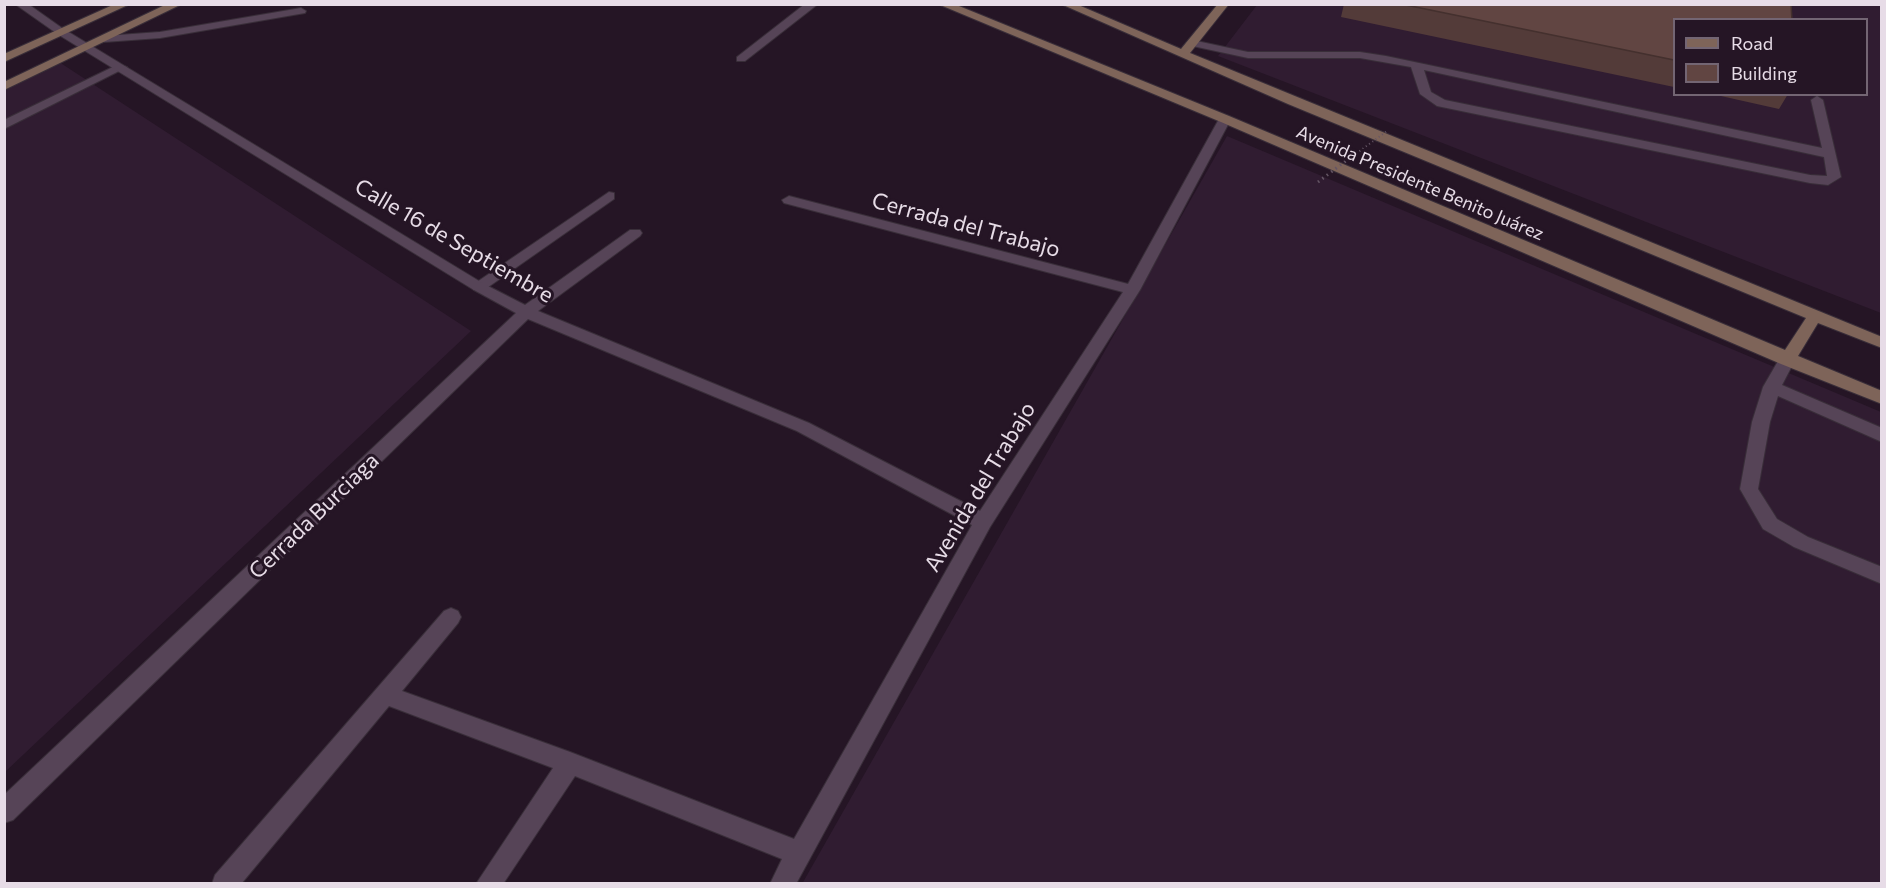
<!DOCTYPE html>
<html>
<head>
<meta charset="utf-8">
<style>
  body { margin:0 }
  #map { position:relative; width:1886px; height:888px; overflow:hidden; background:#251525; font-family:Commissioner,sans-serif }
  canvas { display:block }
  .frame { position:absolute; inset:0; border:6px solid #e7dce7; pointer-events:none }
  .legend { position:absolute; left:1673px; top:18px; width:195px; height:78px; box-sizing:border-box; background:#251525; border:2px solid #736573; margin:0; padding:8px 10px; list-style:none; font-size:18px; color:#e7dce7 }
  .legend li { display:flex; align-items:center; gap:12px; height:30px }
  .legend b { width:30px; border:2px solid #736573 }
</style>
</head>
<body>
<div id="map">
<canvas width="1886" height="888"></canvas>
<div class="frame"></div>
<ul class="legend">
<li><b style="height:8px;background:#7e6459"></b>Road</li>
<li><b style="height:16px;background:#614542"></b>Building</li>
</ul>
</div>
<script>
const ctx = document.querySelector('canvas').getContext('2d');
ctx.lineJoin = 'round';
function fill(path, color) { ctx.fillStyle = color; ctx.fill(path, 'evenodd'); }
const toPath = rows => new Path2D(rows.map(r => 'M' + r).join(''));
function strokePath(path, color, width, dash) { ctx.strokeStyle = color; ctx.lineWidth = width; ctx.lineCap = dash ? 'butt' : 'round'; ctx.setLineDash(dash || []); ctx.stroke(path); }
function label(font, color, halo, rows, align = 'center') {
  ctx.font = font + ' Commissioner,sans-serif'; ctx.lineWidth = 6; ctx.setLineDash([]); ctx.textBaseline = 'middle'; ctx.strokeStyle = halo; ctx.fillStyle = color; for (const [text, x, y, turn = 0] of rows) {
    ctx.save(); ctx.translate(x, y); ctx.rotate((+turn || 0) * Math.PI / 180); ctx.textAlign = isNaN(turn) ? turn : align; if (halo) ctx.strokeText(text, 0, 0); ctx.fillText(text, 0, 0); ctx.restore();
  }
}
const built = toPath([
  [1257,5,1881,5,1881,313,1218,56],
  [1674,20,1866,20,1866,94,1674,94],
  [59,62,471,331,5,772,5,89],
  [1227,136,1881,412,1881,883,802,884]
]);
const lane = toPath([
  [15,4,28,4,69,33,59,35,15,4],
  [805,4,818,4,745,61,737,61,737,57,805,4],
  [301,8,306,11,305,13,160,38,104,42,98,39,104,36,160,32,301,8],
  [1192,40,1248,52,1360,52,1386,56,1822,148,1811,100,1817,96,1823,100,1841,177,1828,185,1810,183,1437,106,1420,94,1411,67,1360,58,1248,58,1188,45,1186,43,1192,40],
  [1424,70,1824,157,1827,176,1810,175,1445,100,1431,92,1424,70],
  [117,65,127,67,4,129,4,120,117,65],
  [609,192,614,193,614,199,484,290,474,290,471,287,474,284,609,192],
  [1787,354,1795,360,1782,385,1882,428,1882,442,1778,396,1770,422,1758,489,1777,519,1808,537,1882,567,1882,584,1794,547,1763,529,1740,489,1752,422,1763,387,1781,356,1787,354]
]);
const street = toPath([
  [59,31,67,31,484,284,525,305,630,230,640,230,642,233,640,236,538,311,809,423,980,511,1123,292,784,203,782,200,789,196,1128,284,1219,119,1225,115,1231,119,1140,290,990,527,796,884,770,884,782,859,575,776,503,884,476,884,553,768,389,706,241,884,212,884,215,875,444,611,451,608,458,611,461,617,458,623,402,691,570,752,794,839,972,525,797,431,528,319,13,820,4,823,4,795,516,313,474,290,59,35,59,31]
]);
const secondary = toPath([
  [115,4,130,4,4,62,4,54,115,4],
  [167,4,182,4,4,90,4,82,167,4],
  [938,4,954,4,1229,116,1785,350,1806,318,1288,104,1061,4,1076,4,1181,49,1218,4,1229,4,1190,53,1882,337,1882,348,1818,323,1798,356,1882,391,1882,404,1781,364,1221,122,938,4]
]);
const pathBridgeFar1 = toPath([
  [1353,156,1387,131]
]);
const pathBridge = toPath([
  [1318,182,1355,154]
]);
const wall = toPath([
  [1344,4,1791,4,1674,20,1674,87,1341,17],
  [1712,94,1788,94,1779,109]
]);
const building = toPath([
  [1401,4,1791,4,1792,20,1674,20,1674,60,1401,4]
]);
const farStreetnames = [
  ["Avenida Presidente Benito Juárez",1420,183,23]
];
const streetNames = [
  ["Cerrada del Trabajo",966,225,15],
  ["Calle 16 de Septiembre",454,241,30],
  ["Avenida del Trabajo",980,487,-59],
  ["Cerrada Burciaga",314,516,-44]
];
fill(built, '#301c31');
strokePath(lane, '#392e39', 2);
strokePath(street, '#392e39', 2);
strokePath(secondary, '#392e39', 2);
fill(lane, '#564457');
fill(street, '#564457');
fill(secondary, '#7e6459');
strokePath(pathBridgeFar1, '#645564', 2, [1, 3]);
strokePath(pathBridge, '#645564', 3, [1.5, 4]);
fill(wall, '#533b39');
fill(building, '#614542');
strokePath(building, '#44302e', 1.5);
label('18px', '#e7dce7', '#251525', farStreetnames);
label('22px', '#e7dce7', '#251525', streetNames);
</script>
</body>
</html>
